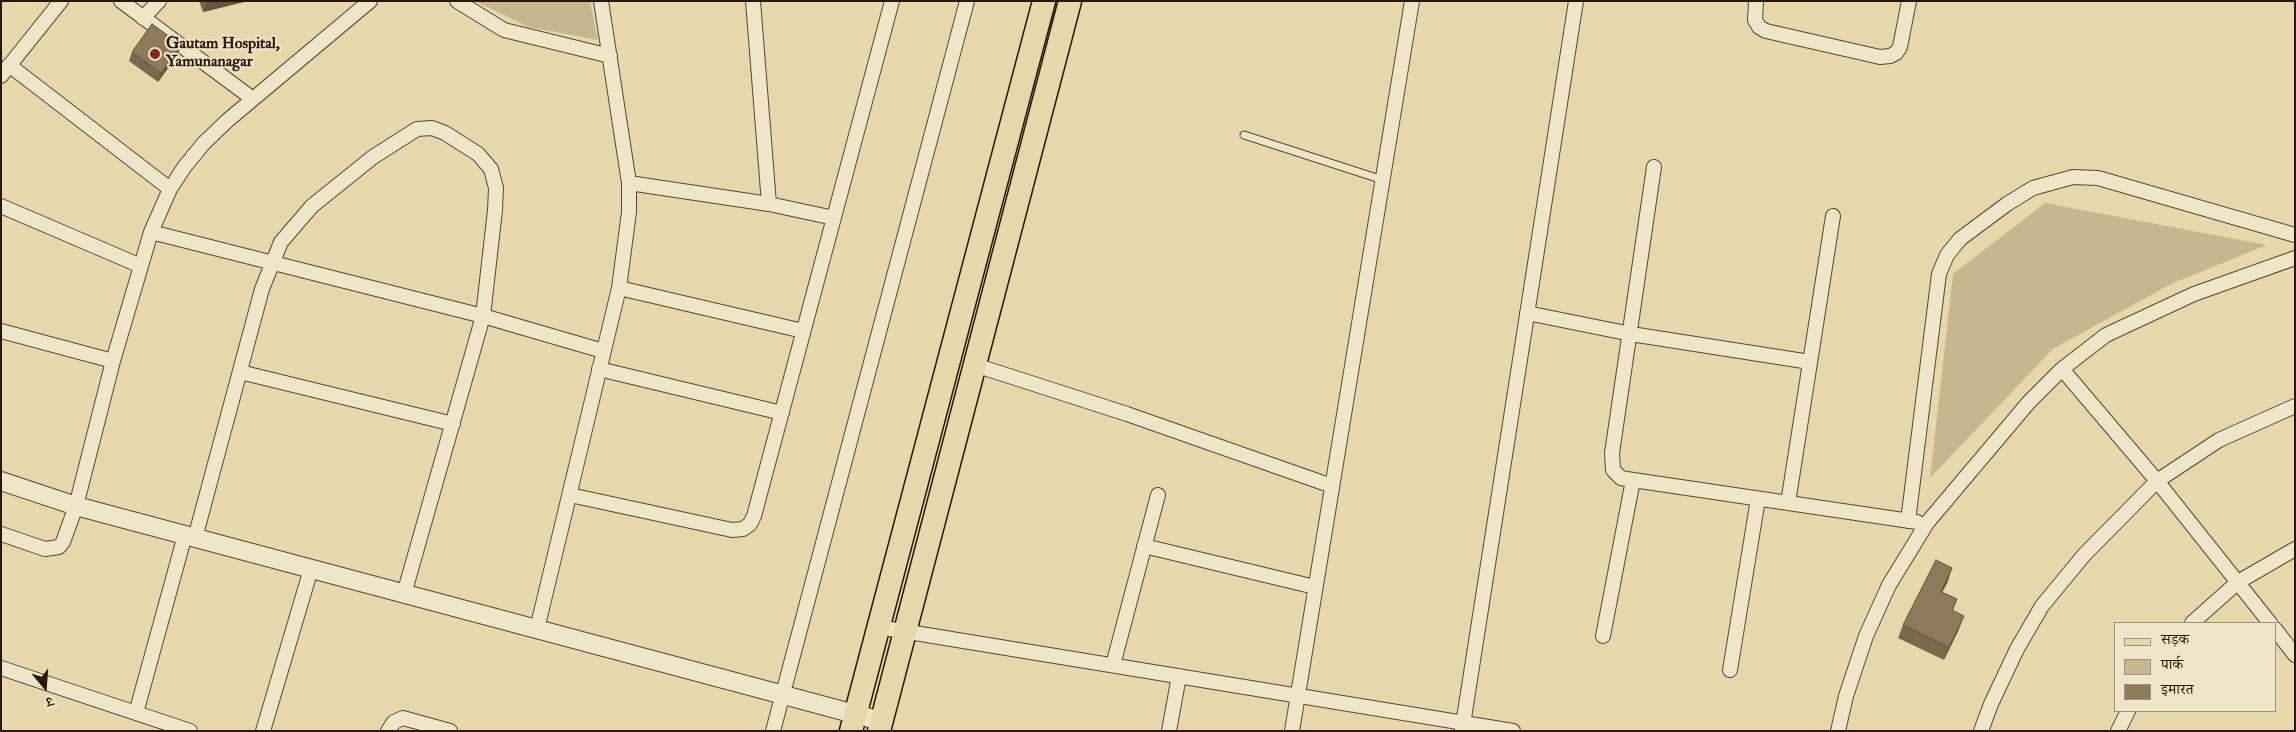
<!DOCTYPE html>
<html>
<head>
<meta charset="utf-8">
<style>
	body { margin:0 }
	#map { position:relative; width:2296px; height:732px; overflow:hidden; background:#e7d8ac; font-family:"IM FELL Double Pica","Noto Serif Devanagari",serif }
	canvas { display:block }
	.frame { position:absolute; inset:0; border:2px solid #2c1502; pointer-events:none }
	.legend { position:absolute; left:2114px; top:622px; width:162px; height:90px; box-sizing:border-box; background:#efe6c9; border:1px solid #a19279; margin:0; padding:6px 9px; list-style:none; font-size:15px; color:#2c1502 }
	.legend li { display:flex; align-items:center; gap:10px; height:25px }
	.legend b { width:25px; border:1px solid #a19279 }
	.north { position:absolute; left:20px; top:662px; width:50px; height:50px; -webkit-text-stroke:4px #efe6c9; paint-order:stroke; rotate:162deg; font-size:14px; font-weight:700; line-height:20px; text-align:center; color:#2c1502 }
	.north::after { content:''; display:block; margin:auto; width:18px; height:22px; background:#2c1502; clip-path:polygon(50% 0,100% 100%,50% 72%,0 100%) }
</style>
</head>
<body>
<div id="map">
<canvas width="2296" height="732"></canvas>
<div class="frame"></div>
<ul class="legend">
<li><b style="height:6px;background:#e7d8ac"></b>सड़क</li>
<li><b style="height:14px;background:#c7b78f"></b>पार्क</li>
<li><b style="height:14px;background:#8d7a5a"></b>इमारत</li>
</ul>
<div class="north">उ</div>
</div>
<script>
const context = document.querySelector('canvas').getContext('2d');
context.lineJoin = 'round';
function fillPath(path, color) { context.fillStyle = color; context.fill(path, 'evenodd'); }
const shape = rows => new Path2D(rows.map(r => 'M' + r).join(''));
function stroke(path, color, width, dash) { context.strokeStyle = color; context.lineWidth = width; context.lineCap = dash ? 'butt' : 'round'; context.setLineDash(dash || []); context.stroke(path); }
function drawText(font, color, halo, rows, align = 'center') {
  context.font = font + ' "IM FELL Double Pica",serif'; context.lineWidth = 4; context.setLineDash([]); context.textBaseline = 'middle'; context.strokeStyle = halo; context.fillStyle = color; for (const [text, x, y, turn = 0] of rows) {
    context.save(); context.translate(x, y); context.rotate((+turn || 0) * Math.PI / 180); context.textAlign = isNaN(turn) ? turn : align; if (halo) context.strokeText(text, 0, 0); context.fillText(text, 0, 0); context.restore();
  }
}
fillPath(shape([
	[475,1,590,1,598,40,528,27],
	[2045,203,2267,245,2171,284,2053,349,1930,478,1953,274]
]), '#c7b78f');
const service = shape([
	[1244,135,1383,180]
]);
const minor = shape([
	[121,1,253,99],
	[457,1,504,30,610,56],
	[753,1,769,204],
	[1756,1,1755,20,1759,27,1766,31,1880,57,1890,56,1896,53,1900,47,1909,1],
	[143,18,159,1],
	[9,65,170,189],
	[1,76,61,1],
	[1654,167,1612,453,1613,470,1621,478,1633,480,1917,522],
	[629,183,769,204,834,218],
	[1,206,141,266],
	[151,232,483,316,603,351],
	[619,288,803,331],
	[1527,313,1631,334,1810,362],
	[1,331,113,361],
	[975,365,1127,414,1332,486],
	[599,369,782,413],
	[2062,369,2157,481,2270,623],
	[240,372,453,424],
	[570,495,732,530,743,529,750,524,754,516,892,1],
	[1788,503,1833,216],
	[1908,521,1939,274,1947,255,1960,239,2007,204,2033,188,2073,177,2098,178,2295,235],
	[1,534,45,549,59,547,63,542,76,506,113,361,151,232,170,189,185,166,204,143,228,120,370,1],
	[195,538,262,289,281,242,312,206,373,157,417,129,432,128,445,133,478,154,491,169,496,188,495,210,483,316,404,594],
	[1144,546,1315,587],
	[2192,623,2238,582,2295,549],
	[878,627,1513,731],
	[537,629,619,288,629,212,629,183,601,1],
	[2275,629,2295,655],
	[1603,636,1633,480],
	[1113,665,1158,495],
	[1,668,190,731],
	[1730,670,1758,499],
	[136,713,185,535],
	[263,731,311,569],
	[388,731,394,722,403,718,450,731],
	[773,731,967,1],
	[1169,731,1179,676],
	[1292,731,1412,1],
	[1462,731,1576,1],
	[1838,731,1846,696,1866,636,1889,585,1927,523,2029,402,2062,369,2106,335,2194,294,2295,258],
	[1981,731,1991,704,2017,649,2042,606,2084,555,2157,481,2219,440,2295,406],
	[2118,731,2128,711]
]);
const tertiary = shape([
	[1,481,76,506,881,721]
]);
const primary = shape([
	[851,731,1044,1],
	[879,731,1070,1]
]);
stroke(service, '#5b462c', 9);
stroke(minor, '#5b462c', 16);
stroke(tertiary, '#5b462c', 20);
stroke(primary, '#2c1502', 25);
stroke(service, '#efe6c9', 7);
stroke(minor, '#efe6c9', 14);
stroke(tertiary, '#efe6c9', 18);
stroke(primary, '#e7d8ac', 22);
fillPath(shape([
	[199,1,248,1,203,12],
	[181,45,178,54,158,82,129,61,132,52],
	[1948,581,1942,592,1957,599,1953,610,1959,629,1944,660,1898,638,1903,625]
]), '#79694d');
fillPath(shape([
	[207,1,248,1,203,12],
	[181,45,178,54,158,82,161,73],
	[1952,568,1948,581,1936,605,1941,592],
	[1964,616,1959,629,1944,660,1949,647]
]), '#63553f');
const building = shape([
	[152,24,181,45,161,73,132,52,152,24],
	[1936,560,1952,568,1941,592,1957,599,1952,610,1964,616,1949,647,1903,625,1936,560]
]);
fillPath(building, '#8d7a5a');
stroke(building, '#63553f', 1);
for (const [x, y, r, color] of [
	[155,54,6,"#8f2418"]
]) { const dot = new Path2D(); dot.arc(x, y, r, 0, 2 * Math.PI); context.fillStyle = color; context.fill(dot); stroke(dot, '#efe6c9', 2); }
drawText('bold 16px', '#2c1502', '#efe6c9', [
	["Gautam Hospital,",166,45],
	["Yamunanagar",166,63]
], 'left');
</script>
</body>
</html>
